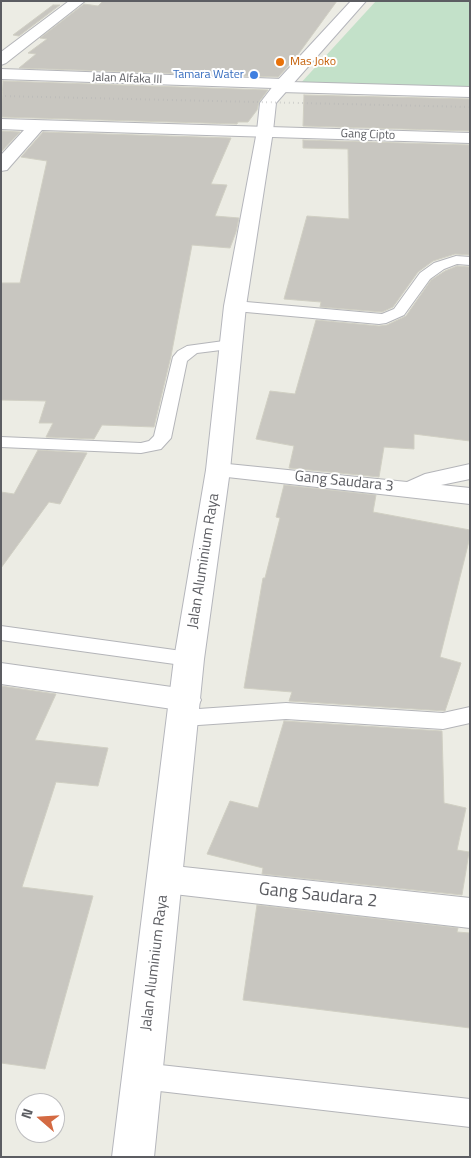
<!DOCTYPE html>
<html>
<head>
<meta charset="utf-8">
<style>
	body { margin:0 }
	#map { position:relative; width:471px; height:1158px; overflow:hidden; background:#ecece4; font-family:"Titillium Web",sans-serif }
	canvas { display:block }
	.frame { position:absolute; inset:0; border:2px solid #5c5d62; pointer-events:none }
	.north { position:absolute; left:15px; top:1093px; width:50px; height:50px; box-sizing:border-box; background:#fff; border:1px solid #bebec0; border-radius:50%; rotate:289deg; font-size:14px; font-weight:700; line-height:20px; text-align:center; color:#5c5d62 }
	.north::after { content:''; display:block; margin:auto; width:18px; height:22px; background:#d46a42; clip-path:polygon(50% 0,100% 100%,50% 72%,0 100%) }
</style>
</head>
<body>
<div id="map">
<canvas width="471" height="1158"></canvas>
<div class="frame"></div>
<div class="north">N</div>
</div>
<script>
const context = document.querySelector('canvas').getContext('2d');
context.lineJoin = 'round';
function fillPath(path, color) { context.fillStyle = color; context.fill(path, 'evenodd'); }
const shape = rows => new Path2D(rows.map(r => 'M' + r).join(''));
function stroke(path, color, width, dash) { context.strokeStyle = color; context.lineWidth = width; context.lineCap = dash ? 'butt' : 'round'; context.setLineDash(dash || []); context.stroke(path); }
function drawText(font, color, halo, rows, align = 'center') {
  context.font = font + ' "Titillium Web",sans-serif'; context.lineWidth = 4; context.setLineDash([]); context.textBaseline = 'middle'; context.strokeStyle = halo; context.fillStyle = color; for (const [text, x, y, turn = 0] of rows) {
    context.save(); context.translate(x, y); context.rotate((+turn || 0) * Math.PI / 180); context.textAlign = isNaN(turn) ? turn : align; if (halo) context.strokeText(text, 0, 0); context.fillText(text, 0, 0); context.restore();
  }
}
fillPath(shape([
	[376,1,470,1,470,89,299,85]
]), '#c3e1c9');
const building = shape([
	[103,1,337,1,294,60,278,77,19,68,36,54,28,53,47,39,40,38,84,4,98,6,103,1],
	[53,5,60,5,19,36,13,35,53,5],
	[3,81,268,90,259,102,257,110,248,122,238,122,237,124,1,117,3,81],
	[304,95,470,99,470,131,303,126,304,95],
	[1,131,20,132,1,152,1,131],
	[43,132,231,138,211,184,227,185,215,216,239,218,236,232,230,248,192,245,171,356,154,427,102,425,94,439,46,437,53,423,39,423,46,401,1,400,1,283,20,283,47,161,21,157,43,132],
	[303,140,470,145,470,255,455,254,433,261,418,272,393,307,382,312,320,307,321,302,284,299,307,216,349,219,348,149,303,148,303,140],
	[457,266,470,267,470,441,414,434,414,449,384,447,379,477,289,468,294,446,256,439,270,391,295,394,316,320,379,326,387,325,406,316,431,280,445,271,457,266],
	[38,450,87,453,60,504,49,502,1,568,1,492,14,494,38,450],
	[284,485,376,495,373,512,470,530,470,537,440,657,461,663,445,711,289,701,292,692,244,688,263,578,265,578,280,518,276,517,284,485],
	[1,686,56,694,35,740,108,748,98,786,56,782,22,887,93,896,45,1069,1,1063,1,686],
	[284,721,442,731,444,803,466,808,457,850,469,852,462,895,262,874,263,868,207,854,230,801,258,808,284,721],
	[257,905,458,928,457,932,470,933,470,1028,243,1000,257,905]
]);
fillPath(building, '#c8c6c0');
stroke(building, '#d0cfc3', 1);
const service = shape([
	[456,256,470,257,470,265,457,264,444,269,430,279,404,315,386,323,379,324,235,311,230,309,227,306,230,303,235,301,382,314,394,309,420,273,434,263,456,256],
	[231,340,237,342,239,345,237,348,197,353,187,361,171,438,161,449,141,453,1,447,1,437,141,443,149,441,154,436,173,357,178,351,187,346,231,340],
	[1,626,189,652,197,654,200,659,197,664,189,666,1,640,1,626],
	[286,703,443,713,470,707,470,723,443,729,286,719,184,726,176,724,173,718,176,712,184,710,286,703],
	[142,1063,470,1099,470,1127,142,1089,132,1085,128,1076,132,1067,142,1063]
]);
const minor = shape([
	[69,1,85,1,6,63,1,65,1,52,69,1],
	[1,69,283,79,290,82,470,87,470,97,280,92,273,88,1,79,1,69],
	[1,119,470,133,470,143,42,130,7,170,1,171,1,155,24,130,1,129,1,119],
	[218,463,407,482,425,474,470,464,470,479,441,485,470,488,470,504,209,475,206,470,209,465,218,463],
	[1,663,186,689,197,692,201,700,197,708,186,711,1,684,1,663],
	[165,865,470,898,470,928,165,893,153,889,148,879,153,869,165,865]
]);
const secondary = shape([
	[351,1,366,1,276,103,273,131,246,306,230,470,204,659,154,1157,112,1157,174,659,206,470,224,306,257,131,260,103,277,81,351,1]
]);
stroke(service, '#b4b5b9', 2);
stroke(minor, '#b4b5b9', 2);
stroke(secondary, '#b5b6bc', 2);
fillPath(service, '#fff');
fillPath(minor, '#fff');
fillPath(secondary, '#fff');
stroke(shape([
	[1,96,470,107]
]), '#b3b4b4', 2, [0.5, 4]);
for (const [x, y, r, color] of [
	[280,62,5,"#e8710a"],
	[254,75,5,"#3f7fe0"]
]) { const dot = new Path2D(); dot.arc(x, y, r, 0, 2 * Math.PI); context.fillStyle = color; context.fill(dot); stroke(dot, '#fff', 2); }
drawText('12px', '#c56008', '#fff', [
	["Mas Joko",290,62]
], 'left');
drawText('12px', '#366cbe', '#fff', [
	["Tamara Water",244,75]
], 'right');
drawText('12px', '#5c5d62', '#fff', [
	["Jalan Alfaka III",127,79,2],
	["Gang Cipto",368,135,2]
]);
drawText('15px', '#5c5d62', '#fff', [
	["Gang Saudara 3",344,482,6],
	["Jalan Aluminium Raya",204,561,-81],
	["Jalan Aluminium Raya",155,963,-83]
]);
drawText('18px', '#5c5d62', '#fff', [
	["Gang Saudara 2",318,896,6]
]);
</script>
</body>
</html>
